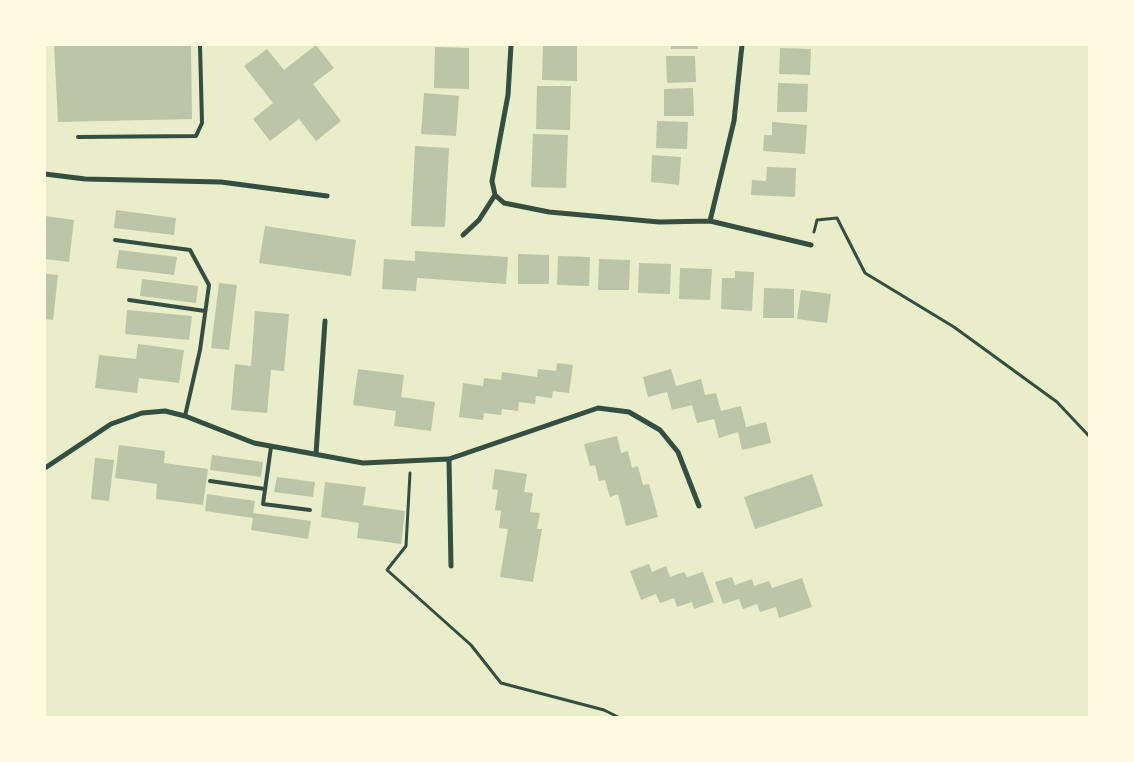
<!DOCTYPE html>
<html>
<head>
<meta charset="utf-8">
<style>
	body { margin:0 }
	#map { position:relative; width:1134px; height:762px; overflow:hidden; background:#e9edc9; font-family:"Space Grotesk",sans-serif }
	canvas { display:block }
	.frame { position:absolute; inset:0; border:46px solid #fefae0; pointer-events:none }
</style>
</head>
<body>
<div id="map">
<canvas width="1134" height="762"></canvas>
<div class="frame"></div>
</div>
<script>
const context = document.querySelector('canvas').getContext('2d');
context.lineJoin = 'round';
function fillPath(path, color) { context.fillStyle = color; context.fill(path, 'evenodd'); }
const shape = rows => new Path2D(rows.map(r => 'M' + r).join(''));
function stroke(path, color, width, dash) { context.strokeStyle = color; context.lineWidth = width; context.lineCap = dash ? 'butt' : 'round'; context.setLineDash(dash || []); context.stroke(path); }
fillPath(shape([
	[54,45,191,45,192,119,58,122],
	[316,45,334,68,313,84,341,121,316,141,299,119,270,141,253,119,273,103,244,66,267,49,284,70],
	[543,45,577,45,577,81,542,80],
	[671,45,698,45,698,49,671,49],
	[435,47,469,48,469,89,434,88],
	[780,48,811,49,810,75,779,74],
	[666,56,695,56,696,82,667,83],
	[778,83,808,84,807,112,777,112],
	[537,86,571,86,570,130,536,129],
	[693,88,694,116,664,116,664,89],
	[424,93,459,96,456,136,421,134],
	[657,121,688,122,687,149,656,148],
	[772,122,807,125,805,154,763,151,764,135,772,135],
	[533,134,568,135,566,188,531,187],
	[415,146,449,148,445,227,411,226],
	[652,155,681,157,679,185,651,182],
	[767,167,796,168,795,197,751,195,752,180,766,181],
	[116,210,176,218,174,235,114,228],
	[45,216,74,220,69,262,45,259],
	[265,226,356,240,351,276,259,263],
	[119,250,177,257,174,275,116,268],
	[415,251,508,257,506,284,417,278,416,291,382,289,384,259,415,261],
	[518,254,549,255,549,284,518,284],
	[558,256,590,257,589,286,557,285],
	[599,259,630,260,629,290,598,290],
	[639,263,671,264,670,294,638,293],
	[680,268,712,269,710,300,679,299],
	[735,271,754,272,752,311,721,309,722,278,735,278],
	[45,274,58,275,53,320,45,319],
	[142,279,198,286,196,303,140,296],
	[219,283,237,285,229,350,211,348],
	[764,288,794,289,794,318,763,318],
	[801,290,831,294,827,323,797,319],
	[127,310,192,316,189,340,125,334],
	[255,311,289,314,284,371,271,370,267,413,231,410,235,364,251,366],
	[138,344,184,350,179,383,139,378,137,393,95,388,99,355,136,359],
	[557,363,573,365,569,393,553,391,552,398,536,396,535,404,519,402,518,411,502,409,501,415,484,413,483,420,459,417,463,383,483,386,484,378,501,380,502,372,537,377,538,369,556,371],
	[358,369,404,375,401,397,435,402,431,431,394,426,396,411,353,405],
	[671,369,676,386,701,379,705,395,716,393,721,411,741,406,746,427,766,422,771,443,742,450,738,432,719,438,714,419,697,423,692,405,672,410,667,392,648,397,643,377],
	[617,436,621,453,628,451,632,468,638,466,643,485,649,484,658,517,626,526,618,494,610,497,605,480,599,481,595,465,590,466,584,444],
	[119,445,165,451,164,463,208,469,203,505,156,499,157,484,115,478],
	[212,455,263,462,261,477,210,470],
	[95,458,114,460,109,501,91,499],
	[495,469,527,474,524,492,533,493,530,512,540,513,537,529,542,529,533,582,500,577,508,529,499,528,501,511,495,510,498,490,492,489],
	[812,474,823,506,755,529,744,497],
	[277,477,315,482,313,497,274,492],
	[325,482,366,487,363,505,405,511,401,544,357,538,359,523,321,517],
	[207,494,255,501,253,513,311,521,308,539,251,530,253,518,205,511],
	[649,564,652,572,666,566,670,577,684,572,687,577,703,572,714,602,694,609,692,602,677,607,674,598,660,603,656,594,641,600,630,571],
	[732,577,735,585,752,579,754,586,769,581,772,588,802,578,812,607,779,618,776,607,760,612,757,604,743,609,739,599,723,604,715,582]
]), '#bcc5a7');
stroke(shape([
	[814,232,817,220,837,218,865,273,954,327,1057,402,1089,436],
	[410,473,406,546,387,570,471,645,501,683,604,710,618,717]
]), '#344e41', 3);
stroke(shape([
	[78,137,196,136,202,123,200,45],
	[115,240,190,250,209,285,200,350,185,416],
	[129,300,205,311],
	[271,447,263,504,310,510],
	[210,481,265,489]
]), '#344e41', 4);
stroke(shape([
	[511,45,508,95,492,181,495,195,504,203,549,212,659,222,710,221,811,245],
	[45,174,85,179,221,182,327,196],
	[710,221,734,121,742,45],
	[463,235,479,220,495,195],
	[316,454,325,321],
	[449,459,451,566],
	[45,468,111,424,142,413,165,411,185,416,254,443,363,463,449,459,598,408,629,412,660,430,678,452,699,506]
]), '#344e41', 5);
</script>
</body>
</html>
